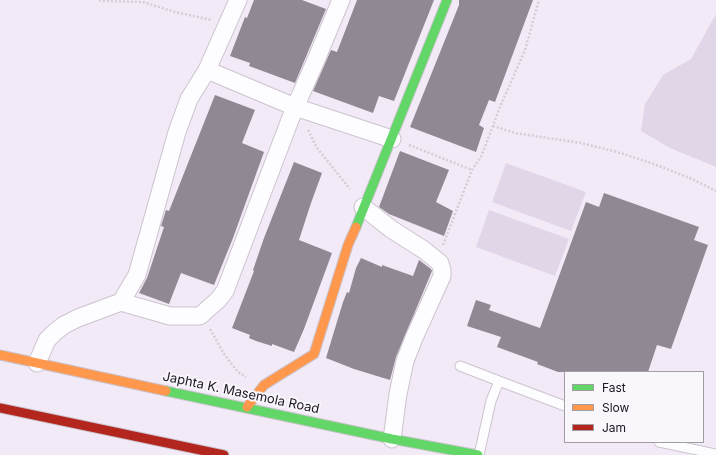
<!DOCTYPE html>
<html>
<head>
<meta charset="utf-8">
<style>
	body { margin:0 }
	#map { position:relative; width:716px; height:455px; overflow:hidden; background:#f3eaf7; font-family:Inter,sans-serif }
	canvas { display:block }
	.legend { position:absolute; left:564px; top:371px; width:140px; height:72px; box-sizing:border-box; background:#faf7fc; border:1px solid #a19da3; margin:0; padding:5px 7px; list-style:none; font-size:12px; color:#1c161e }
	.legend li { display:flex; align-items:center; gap:8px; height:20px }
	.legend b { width:20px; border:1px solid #a19da3 }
</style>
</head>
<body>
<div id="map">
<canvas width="716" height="455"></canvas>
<ul class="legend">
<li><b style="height:5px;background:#63d668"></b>Fast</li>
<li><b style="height:5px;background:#ff974d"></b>Slow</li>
<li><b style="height:5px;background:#b3261e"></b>Jam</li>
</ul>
</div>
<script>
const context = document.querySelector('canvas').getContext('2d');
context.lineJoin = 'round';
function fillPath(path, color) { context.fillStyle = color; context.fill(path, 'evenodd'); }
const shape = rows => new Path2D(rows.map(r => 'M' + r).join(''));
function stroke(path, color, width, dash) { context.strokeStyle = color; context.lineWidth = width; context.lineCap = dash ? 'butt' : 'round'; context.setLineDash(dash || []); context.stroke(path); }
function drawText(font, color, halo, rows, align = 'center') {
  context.font = font + ' Inter,sans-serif'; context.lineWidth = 4; context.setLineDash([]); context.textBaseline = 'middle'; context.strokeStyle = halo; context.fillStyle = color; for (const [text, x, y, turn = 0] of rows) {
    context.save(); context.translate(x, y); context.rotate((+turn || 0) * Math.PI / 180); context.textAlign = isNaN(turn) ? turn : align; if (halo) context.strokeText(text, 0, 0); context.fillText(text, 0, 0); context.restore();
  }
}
fillPath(shape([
	[716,14,716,167,670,148,641,131,645,104,663,75,691,59],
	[506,163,586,192,571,231,492,202],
	[489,210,569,239,555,276,476,247]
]), '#e1d5e8');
fillPath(shape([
	[254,0,302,0,326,9,295,83,249,66,250,63,230,56,245,17,247,18],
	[357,0,434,0,394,101,379,96,373,113,313,91,331,50,337,52],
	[459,0,533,0,495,102,489,100,479,125,484,128,476,152,410,127,459,5],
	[215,95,255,110,242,143,264,152,233,238,214,285,181,273,169,304,139,293,147,278,164,227,161,226,166,210,169,211],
	[400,151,449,170,436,202,453,211,444,236,389,214,379,207],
	[294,162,322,173,311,203,299,240,332,253,304,329,294,352,272,344,272,346,256,341,249,338,250,335,232,328,254,271,253,270,264,238],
	[604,193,699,227,694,240,708,245,671,349,657,345,648,372,558,372,537,364,538,362,497,347,501,337,467,326,476,300,491,305,489,310,540,328,586,202,599,207],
	[361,258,382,267,382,265,413,276,419,260,431,269,432,271,396,357,390,380,354,369,326,358,343,302,347,292,349,293,356,268]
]), '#908993');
const lane = shape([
	[460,366,499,381],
	[659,442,716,454],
	[479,455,491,401,499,381,565,406]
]);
const street = shape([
	[207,70,295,107,392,139],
	[363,207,391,229,424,250,440,263,442,270,442,276,414,338,405,361,398,394,392,439],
	[121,302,170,316,200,316,218,300,225,291,293,112,316,60,341,0],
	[37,363,47,340,55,332,64,325,78,318,121,302,137,275,177,132,189,99,207,70,238,0]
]);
const fast = shape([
	[356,227,447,0],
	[166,391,392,439,478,455]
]);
const slow = shape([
	[0,355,166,391],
	[247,407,264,385,314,354,348,245,356,227]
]);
const jam = shape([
	[0,408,224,455]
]);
stroke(lane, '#cbc4ce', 11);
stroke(street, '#cbc4ce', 19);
stroke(fast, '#cbc4ce', 11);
stroke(slow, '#cbc4ce', 11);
stroke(jam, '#cbc4ce', 11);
stroke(shape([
	[99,0,102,1,143,2,175,12,212,20],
	[493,126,515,133,581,143,617,152,654,164,692,179,716,191],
	[308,130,317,148,350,189],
	[409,145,472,170],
	[443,245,472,170,481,157,500,107,525,50,539,0],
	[210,329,224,354,238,372,246,377]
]), '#d2cfd3', 2.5, [2, 2]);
stroke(lane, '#fdfcfe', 9);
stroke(street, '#fdfcfe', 17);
stroke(fast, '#63d668', 9);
stroke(slow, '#ff974d', 9);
stroke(jam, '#b3261e', 9);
drawText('13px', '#1c161e', '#faf7fc', [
	["Japhta K. Masemola Road",241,393,12]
]);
</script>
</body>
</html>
